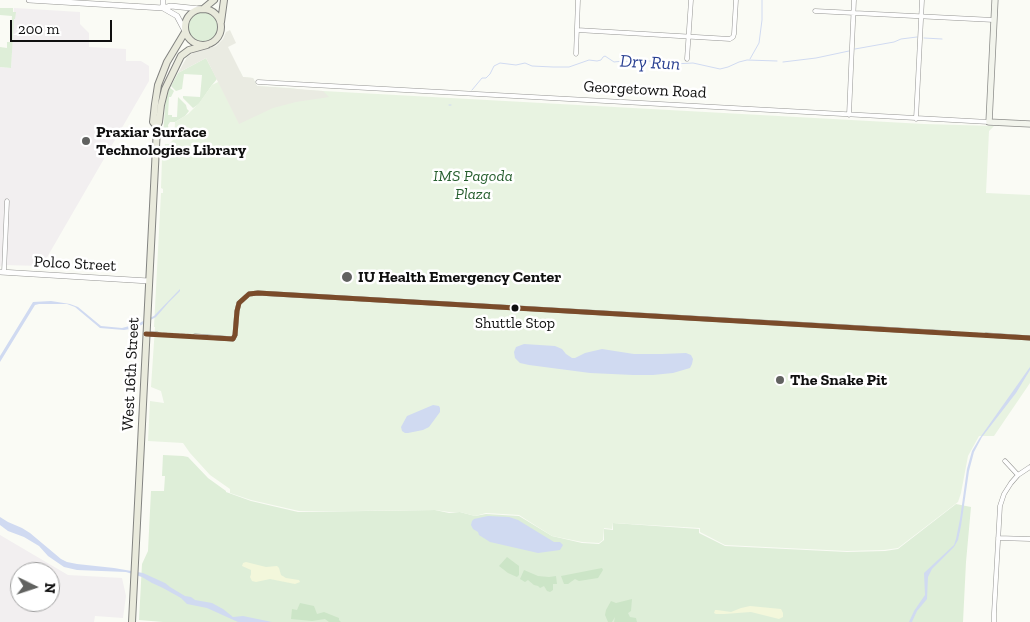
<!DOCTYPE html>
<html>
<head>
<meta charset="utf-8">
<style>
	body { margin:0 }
	#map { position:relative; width:1030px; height:622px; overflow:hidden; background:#fafbf5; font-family:"Zilla Slab",serif }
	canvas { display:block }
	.north { position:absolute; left:10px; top:562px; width:50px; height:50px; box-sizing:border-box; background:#fff; border:1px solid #9f9f9f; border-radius:50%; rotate:94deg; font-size:14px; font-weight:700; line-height:20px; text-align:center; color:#0f0f0f }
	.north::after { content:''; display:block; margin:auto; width:18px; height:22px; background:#616260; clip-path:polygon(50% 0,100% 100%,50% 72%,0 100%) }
	.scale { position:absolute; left:10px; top:20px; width:102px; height:22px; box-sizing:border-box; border:2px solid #0f0f0f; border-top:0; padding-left:6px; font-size:15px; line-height:18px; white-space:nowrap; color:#0f0f0f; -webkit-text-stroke:4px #fff; paint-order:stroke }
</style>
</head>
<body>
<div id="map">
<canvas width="1030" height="622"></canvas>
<div class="north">N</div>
<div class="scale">200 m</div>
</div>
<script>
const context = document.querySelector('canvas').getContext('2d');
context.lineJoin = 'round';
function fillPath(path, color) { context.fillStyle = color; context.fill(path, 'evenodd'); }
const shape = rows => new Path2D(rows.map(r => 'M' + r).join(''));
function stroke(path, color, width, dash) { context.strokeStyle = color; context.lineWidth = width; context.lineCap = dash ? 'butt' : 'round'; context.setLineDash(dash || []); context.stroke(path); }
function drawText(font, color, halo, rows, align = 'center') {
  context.font = font + ' "Zilla Slab",serif'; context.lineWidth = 5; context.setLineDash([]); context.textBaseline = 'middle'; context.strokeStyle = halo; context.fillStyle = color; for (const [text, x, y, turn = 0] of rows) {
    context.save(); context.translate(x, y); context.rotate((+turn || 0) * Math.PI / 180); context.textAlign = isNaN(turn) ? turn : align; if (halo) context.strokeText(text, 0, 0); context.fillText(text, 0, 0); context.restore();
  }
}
fillPath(shape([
	[14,8,80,12,80,24,89,33,89,47,126,49,126,61,141,61,149,66,149,81,42,266,2,265,0,267,0,67,11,68],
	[0,535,68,575,122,578,126,596,123,618,95,616,94,622,0,622],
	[20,572,50,572,50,602,20,602]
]), '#f2eff0');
fillPath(shape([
	[0,8,13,8,13,12,16,12,15,19,14,19,11,68,0,67,0,47,7,48,7,42,10,42,12,16,0,15],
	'185 27a18 18 0 1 1 36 0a18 18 0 1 1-36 0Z',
	[206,58,217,79,212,85,199,104,193,108,183,98,183,96,200,97,202,75,184,74,182,89,176,91,171,86,178,73],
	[169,87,174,91,171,97,169,97,168,115,172,115,172,117,177,117,178,97,186,105,187,109,189,111,185,116,175,122,170,122,168,125,169,135,167,138,164,138,163,136,166,94],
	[163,455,183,456,188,457,208,478,226,491,226,492,251,501,298,512,435,510,449,513,460,512,475,516,486,514,519,516,552,536,582,543,599,544,604,540,604,529,613,530,613,523,699,529,699,533,725,546,847,552,885,551,898,549,956,504,971,507,966,562,963,622,163,622,139,620,142,564,148,551,151,491,164,491,165,476,162,476]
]), '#deeed8');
fillPath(shape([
	[507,557,519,566,519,575,517,577,508,573,499,566],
	[602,568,603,570,598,578,579,581,575,579,568,584,564,584,561,576],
	[524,570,538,576,549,577,556,576,557,584,553,584,553,590,550,592,547,591,544,586,540,588,538,586,534,585,528,580,525,582,520,579],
	[632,599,631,611,628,613,630,617,636,618,637,622,614,622,615,617,612,622,608,622,605,615,606,610,611,601,616,603],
	[300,603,314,606,317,614,324,612,339,618,339,620,341,622,329,622,325,619,312,621,291,619,292,609,297,610]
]), '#cce5c7');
fillPath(shape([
	[246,562,266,567,277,566,279,568,281,575,286,578,299,580,300,582,295,584,270,579,256,582,252,581,250,577,251,574,251,570,242,566,243,563],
	[750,606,781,609,783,613,783,617,779,619,751,612,724,614,716,614,714,613,715,610,717,610,731,612,741,608]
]), '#f3f7db');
fillPath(shape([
	[240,71,243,77,253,78,257,86,290,88,305,90,924,124,994,126,989,131,986,193,1030,195,1030,383,994,436,979,436,968,456,961,493,958,502,898,548,884,550,847,551,725,545,700,532,700,528,613,523,612,529,604,528,603,540,599,543,582,542,552,536,519,515,486,513,475,516,460,512,449,512,435,510,354,511,299,511,251,500,230,493,230,489,210,475,190,453,183,443,148,441,150,401,164,403,161,391,151,387,155,327,154,327,161,193,163,193,163,189,161,188,162,159,165,144,169,144,174,139,175,122,188,114,199,103,212,85]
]), '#e8f3e1');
fillPath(shape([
	[230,30,236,43,228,47,243,77,253,78,257,86,323,91,329,97,296,102,273,108,239,124,206,58,178,73,187,57,193,53,216,46,223,39,226,32]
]), '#eaebe2');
fillPath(shape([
	[180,289,180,291,169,302,156,317,136,328,124,330,100,328,75,307,67,304,39,304,35,305,0,362,0,356,33,302,51,301,70,304,78,307,101,326,122,328,137,324,154,316],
	[524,344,555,346,562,349,566,354,572,358,575,358,585,353,602,349,634,354,662,354,686,353,691,355,693,359,692,364,690,368,673,373,653,375,633,375,590,373,529,365,520,363,515,358,514,352,516,347],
	[1030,367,1030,370,1016,393,982,437,974,452,969,471,961,526,958,540,954,547,932,569,928,577,927,599,917,611,912,622,909,622,914,611,925,595,924,573,954,545,956,539,960,519,967,469,972,451,979,439],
	[433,405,439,406,440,408,440,412,429,427,423,430,408,433,405,433,402,431,401,427,407,416],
	[488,516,509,517,518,520,554,542,560,542,563,545,560,550,538,553,490,542,479,535,478,532,473,529,471,525,472,521,474,519],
	[0,517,8,522,22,528,30,533,61,559,67,562,77,564,114,568,143,573,165,583,170,587,185,596,191,597,195,600,212,603,223,609,233,617,243,616,272,622,284,622,238,622,207,608,187,604,181,598,163,588,152,583,142,577,126,572,77,570,64,567,48,556,39,546,24,537,8,531,0,525]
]), '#d0daf1');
stroke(shape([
	[924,38,942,39],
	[855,49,894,42,901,39,917,37],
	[750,59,759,43,762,20,762,0],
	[783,62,816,58,849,51],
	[472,90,482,78,486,78,490,74,494,66,500,63,516,65,525,63,532,66,553,67,569,67,589,60,597,61,601,60,603,57,605,56,614,62,623,61,634,62,641,60,673,64,693,63,720,69,728,67,739,62,747,60,777,61],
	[449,105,451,105]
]), '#d0daf1', 1);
stroke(shape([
	[950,333,986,335],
	[157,334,195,336]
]), '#d7d8d2', 4, [4, 2]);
const minor = shape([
	[815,11,994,20],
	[577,30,730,39,733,37,734,34,736,0],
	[576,54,578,0],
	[687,59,691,0],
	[258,82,989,122],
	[849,115,854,0],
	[916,119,922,0],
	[4,272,7,201],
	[146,334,157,334],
	[986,335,1030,338],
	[195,336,233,339,235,335,237,311,239,303,249,294,258,293,950,333],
	[1005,461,1018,475],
	[998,538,1030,539],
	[994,622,994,613,1000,506,1004,494,1011,483,1018,475,1030,467]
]);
const tertiary = shape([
	[29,0,163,8,171,6,200,9],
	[163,8,177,16,185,31],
	[163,8,163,0],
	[0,272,149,281]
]);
const secondary = shape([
	[995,0,989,122,1030,124]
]);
const primary = shape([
	'185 27a18 18 0 1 1 36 0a18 18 0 1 1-36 0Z',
	[203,9,214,0],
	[221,22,224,0],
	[157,127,153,122,155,104,158,85,167,62,185,32],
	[132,622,157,127,159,122,161,105,165,89,181,56,189,50,207,45]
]);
stroke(minor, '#959593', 5);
stroke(tertiary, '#959593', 6);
stroke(secondary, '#8b8c89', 7);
stroke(primary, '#828380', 8);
stroke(minor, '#fefefe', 4);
stroke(tertiary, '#fefefe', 5);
stroke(secondary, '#f2f4ec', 5.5);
stroke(primary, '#e9eadc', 6);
stroke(shape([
	[146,334,233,339,235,335,237,311,239,303,249,294,258,293,1030,338]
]), '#7a4b2a', 5);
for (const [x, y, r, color] of [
	[86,141,5,"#616260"],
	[347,277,6,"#616260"],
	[515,308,4.5,"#0f0f0f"],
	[780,380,5,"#616260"]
]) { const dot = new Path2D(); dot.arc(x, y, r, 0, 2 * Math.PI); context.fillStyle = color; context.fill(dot); stroke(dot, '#fff', 2); }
drawText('15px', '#0f0f0f', '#fff', [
	["Shuttle Stop",515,324]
]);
drawText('16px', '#0f0f0f', '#fff', [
	["Georgetown Road",645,90,3],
	["Polco Street",75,264,3],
	["West 16th Street",131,374,-87]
]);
drawText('bold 16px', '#0f0f0f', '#fff', [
	["Praxiar Surface",96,132],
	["Technologies Library",96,150],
	["IU Health Emergency Center",358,277],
	["The Snake Pit",790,380]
], 'left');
drawText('italic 16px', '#275f2f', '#fff', [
	["IMS Pagoda",473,176],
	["Plaza",473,194]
]);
drawText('italic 18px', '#283f92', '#fff', [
	["Dry Run",650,63,3]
]);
</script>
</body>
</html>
